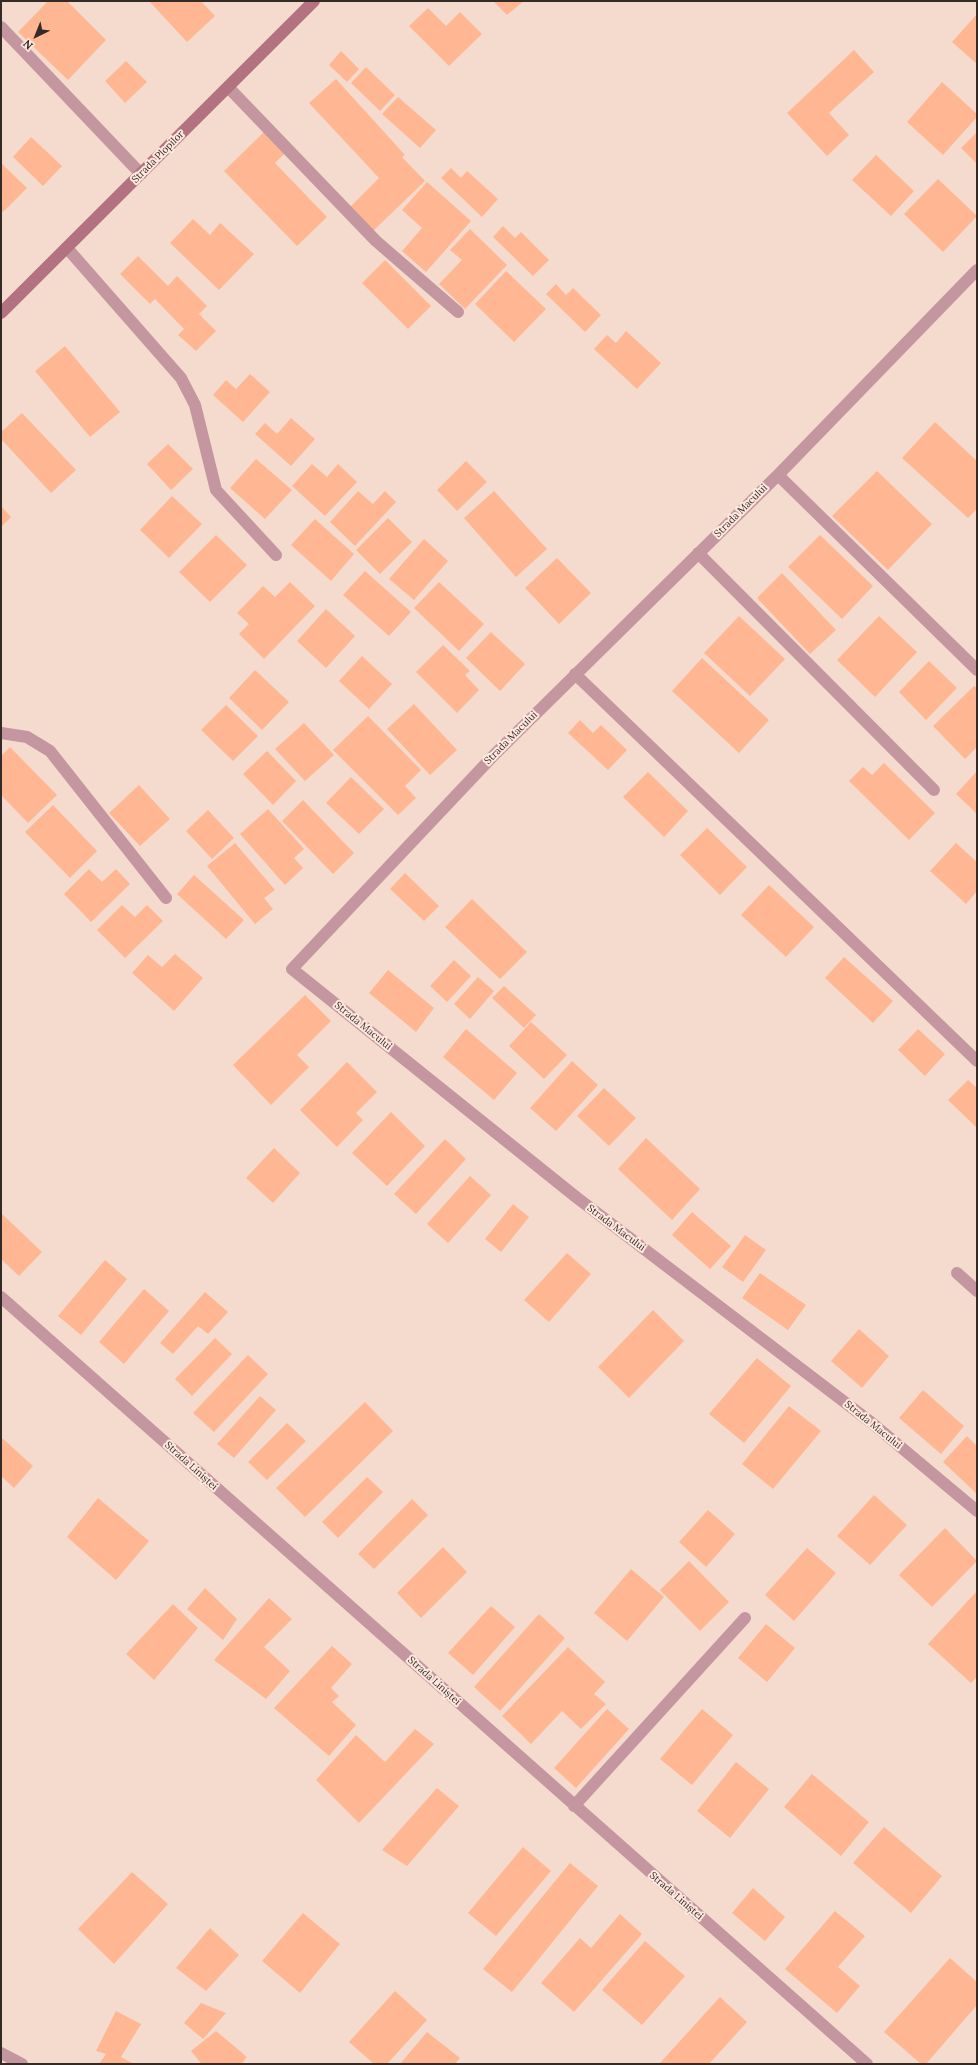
<!DOCTYPE html>
<html>
<head>
<meta charset="utf-8">
<style>
	body { margin:0 }
	#map { position:relative; width:978px; height:2065px; overflow:hidden; background:#f5dbce; font-family:Lora,serif }
	canvas { display:block }
	.frame { position:absolute; inset:0; border:2px solid #352b26; pointer-events:none }
	.north { position:absolute; left:16px; top:16px; width:40px; height:40px; -webkit-text-stroke:3px #ffe9df; paint-order:stroke; rotate:223deg; font-size:11px; font-weight:700; line-height:16px; text-align:center; color:#352b26 }
	.north::after { content:''; display:block; margin:auto; width:14px; height:18px; background:#352b26; clip-path:polygon(50% 0,100% 100%,50% 72%,0 100%) }
</style>
</head>
<body>
<div id="map">
<canvas width="978" height="2065"></canvas>
<div class="frame"></div>
<div class="north">N</div>
</div>
<script>
const context = document.querySelector('canvas').getContext('2d');
context.lineJoin = 'round';
function fillPath(path, color) { context.fillStyle = color; context.fill(path, 'evenodd'); }
const shape = rows => new Path2D(rows.map(r => 'M' + r).join(''));
function stroke(path, color, width, dash) { context.strokeStyle = color; context.lineWidth = width; context.lineCap = dash ? 'butt' : 'round'; context.setLineDash(dash || []); context.stroke(path); }
function drawText(font, color, halo, rows, align = 'center') {
  context.font = font + ' Lora,serif'; context.lineWidth = 4; context.setLineDash([]); context.textBaseline = 'middle'; context.strokeStyle = halo; context.fillStyle = color; for (const [text, x, y, turn = 0] of rows) {
    context.save(); context.translate(x, y); context.rotate((+turn || 0) * Math.PI / 180); context.textAlign = isNaN(turn) ? turn : align; if (halo) context.strokeText(text, 0, 0); context.fillText(text, 0, 0); context.restore();
  }
}
fillPath(shape([
	[48,1,67,1,106,40,68,80,18,32],
	[149,1,201,1,215,16,187,42],
	[493,1,524,1,507,15],
	[428,8,446,26,460,12,482,34,449,66,409,26],
	[977,14,977,64,952,42],
	[854,50,874,72,829,113,849,135,827,156,787,113],
	[341,51,359,69,347,82,329,65],
	[126,61,147,82,125,103,105,81],
	[366,67,395,95,380,111,351,83],
	[336,79,405,155,402,157,425,181,373,231,350,207,379,178,309,103],
	[942,82,977,114,977,117,943,155,907,122],
	[398,97,436,130,420,148,382,114],
	[265,131,286,152,275,163,327,217,297,246,224,171],
	[977,132,977,164,961,148],
	[31,137,62,166,43,186,13,157],
	[876,155,914,191,891,216,852,180],
	[1,163,27,188,3,212,1,210],
	[451,168,461,178,467,171,498,199,482,217,441,178],
	[938,179,977,216,943,252,904,214],
	[427,182,471,221,426,272,402,251,422,228,402,210],
	[193,219,210,235,220,223,254,254,219,290,170,243],
	[503,226,515,238,521,232,549,260,533,276,493,237],
	[470,229,507,265,465,309,439,284,462,260,450,250],
	[138,256,168,286,177,276,207,306,199,314,216,331,196,351,178,335,184,329,155,299,150,304,120,274],
	[385,260,431,306,408,329,362,283],
	[506,271,546,309,514,342,475,304],
	[556,284,566,295,573,288,601,315,585,332,546,294],
	[626,331,661,363,637,389,594,349,607,335,616,343],
	[65,346,120,412,90,437,35,371],
	[250,374,270,392,243,422,213,395,226,380,236,389],
	[22,413,76,470,51,493,1,439,1,432],
	[291,418,315,439,291,466,255,434,265,423,277,434],
	[935,422,977,461,977,509,968,518,902,458],
	[168,444,193,469,171,490,147,464],
	[256,459,292,490,265,519,230,488],
	[466,461,487,482,457,511,437,490],
	[312,464,327,477,338,464,357,482,325,516,292,486],
	[877,471,932,524,888,570,832,516],
	[358,491,373,504,385,491,396,502,355,546,330,522],
	[494,491,547,549,516,577,464,518],
	[172,496,202,524,169,558,140,530],
	[1,506,11,517,1,527],
	[388,518,412,542,380,574,356,550],
	[315,519,354,554,331,581,291,545],
	[216,535,247,565,210,602,179,572],
	[820,535,873,586,842,619,788,567],
	[424,539,448,561,414,600,389,579],
	[557,558,591,593,559,624,525,588],
	[365,571,411,612,389,636,343,595],
	[782,573,836,630,810,654,757,598],
	[290,582,315,606,264,659,239,634,249,624,237,613,263,586,275,597],
	[439,582,484,624,459,651,414,608],
	[326,609,355,636,326,668,297,641],
	[739,616,785,659,750,696,704,653],
	[879,616,917,652,875,697,837,660],
	[491,632,525,664,500,691,466,658],
	[443,645,470,671,465,675,479,690,457,713,416,672],
	[362,656,392,684,369,709,339,681],
	[702,658,769,720,739,753,672,691],
	[929,661,957,688,926,720,899,692],
	[255,670,289,702,262,730,229,698],
	[974,686,977,688,977,747,965,759,933,726],
	[414,704,457,750,430,775,387,729],
	[226,705,258,736,233,761,201,730],
	[368,716,421,770,405,786,416,798,398,815,333,750],
	[580,720,593,733,601,725,627,750,608,770,568,733],
	[304,723,334,755,305,781,275,749],
	[10,747,57,795,28,823,1,795,1,756],
	[267,751,296,781,273,805,243,774],
	[884,763,935,813,909,840,849,781,863,767,872,775],
	[977,771,977,814,956,794],
	[648,772,688,811,664,837,623,797],
	[351,777,384,809,359,834,326,803],
	[139,785,170,819,140,846,109,813],
	[303,800,354,853,333,874,282,821],
	[53,805,97,851,70,878,25,832],
	[268,809,304,849,294,858,303,868,285,885,240,834],
	[208,810,234,838,212,859,186,831],
	[707,828,747,867,720,895,680,855],
	[235,843,275,890,264,898,273,909,255,924,207,866],
	[956,843,977,862,977,891,966,904,930,871],
	[89,869,102,882,116,869,130,884,91,922,64,894],
	[405,873,439,906,424,921,390,889],
	[194,875,244,920,226,939,177,894],
	[769,885,814,927,786,957,741,915],
	[472,899,527,952,500,979,445,927],
	[122,905,135,917,147,905,163,921,125,958,97,930],
	[175,954,203,978,174,1011,132,973,148,955,162,967],
	[844,957,893,1001,873,1023,825,978],
	[454,960,471,976,447,1002,430,986],
	[388,970,434,1008,416,1032,369,993],
	[478,977,494,991,470,1019,454,1004],
	[504,986,536,1015,524,1028,492,998],
	[305,995,331,1021,297,1055,309,1067,271,1105,233,1065],
	[531,1022,567,1055,544,1079,509,1046],
	[466,1029,517,1073,494,1100,443,1057],
	[918,1029,945,1054,925,1076,898,1050],
	[572,1061,598,1085,556,1131,530,1108],
	[347,1062,377,1092,356,1113,363,1120,337,1147,300,1110],
	[968,1080,977,1088,977,1128,948,1100],
	[604,1088,636,1118,609,1146,577,1116],
	[391,1112,425,1146,387,1186,352,1153],
	[646,1138,700,1189,672,1220,618,1169],
	[445,1139,466,1159,416,1214,394,1194],
	[274,1148,300,1173,273,1203,246,1178],
	[470,1176,491,1195,448,1243,427,1224],
	[513,1204,529,1217,501,1252,485,1239],
	[692,1212,731,1246,710,1269,672,1235],
	[1,1213,42,1252,19,1276,1,1259],
	[745,1235,766,1250,743,1282,722,1267],
	[567,1253,591,1274,549,1322,524,1300],
	[105,1260,127,1279,81,1335,58,1316],
	[760,1273,806,1305,788,1330,742,1298],
	[144,1289,169,1311,124,1364,99,1342],
	[205,1292,228,1312,208,1334,198,1326,173,1354,160,1343],
	[653,1310,684,1341,629,1398,598,1367],
	[859,1329,889,1356,862,1388,831,1361],
	[215,1338,232,1354,192,1396,175,1379],
	[248,1355,268,1374,214,1432,193,1413],
	[757,1358,791,1386,744,1443,709,1414],
	[923,1390,964,1426,941,1454,899,1418],
	[260,1396,276,1410,234,1458,217,1444],
	[365,1402,393,1431,305,1517,276,1488],
	[789,1406,821,1431,773,1489,742,1464],
	[287,1423,306,1441,267,1480,248,1462],
	[967,1436,977,1446,977,1494,943,1462],
	[1,1437,33,1466,14,1488,1,1476],
	[367,1477,383,1492,338,1538,322,1522],
	[874,1495,907,1525,870,1565,837,1536],
	[98,1498,149,1541,116,1580,67,1537],
	[412,1499,428,1515,374,1569,358,1554],
	[708,1510,735,1534,706,1567,679,1542],
	[945,1528,977,1561,932,1607,899,1575],
	[443,1547,467,1572,421,1618,397,1593],
	[807,1548,836,1573,794,1621,765,1595],
	[689,1561,729,1602,700,1631,660,1590],
	[631,1569,664,1597,627,1641,594,1613],
	[205,1588,237,1619,223,1640,187,1609],
	[977,1591,977,1677,971,1683,928,1644],
	[269,1598,292,1619,264,1647,290,1671,266,1699,214,1660],
	[173,1604,198,1628,154,1680,126,1654],
	[491,1606,515,1627,473,1675,448,1653],
	[539,1614,565,1638,500,1711,474,1687],
	[766,1624,795,1648,767,1682,738,1658],
	[332,1646,352,1664,331,1688,339,1696,332,1702,356,1725,329,1756,274,1708],
	[568,1647,605,1682,594,1694,606,1704,581,1729,562,1711,531,1744,502,1716],
	[607,1709,629,1729,576,1788,554,1768],
	[702,1709,733,1735,692,1785,660,1759],
	[415,1729,434,1744,359,1823,316,1780,356,1735,385,1762],
	[736,1762,769,1789,730,1838,697,1811],
	[812,1774,869,1822,841,1856,784,1807],
	[437,1788,459,1806,407,1866,382,1850],
	[884,1827,942,1876,911,1913,853,1863],
	[523,1847,551,1871,496,1936,468,1913],
	[570,1863,598,1886,512,1992,483,1969],
	[132,1872,168,1904,114,1964,78,1929],
	[753,1888,785,1917,765,1941,732,1913],
	[835,1911,865,1936,838,1967,860,1986,837,2013,785,1969],
	[303,1913,340,1944,300,1993,262,1961],
	[620,1914,642,1934,574,2012,541,1983,580,1938,591,1948],
	[210,1928,239,1955,206,1991,176,1968],
	[645,1941,685,1976,642,2025,602,1990],
	[950,1958,977,1982,977,2005,926,2064,921,2064,884,2032],
	[395,1991,427,2020,387,2064,374,2064,349,2042],
	[720,1997,747,2022,709,2064,659,2064],
	[201,2003,226,2013,203,2039,184,2023],
	[116,2011,141,2024,121,2057,134,2064,99,2064,106,2054,96,2051],
	[216,2031,247,2057,241,2064,199,2064,200,2062,191,2051],
	[427,2032,460,2058,455,2064,400,2064]
]), '#feb792');
stroke(shape([
	[1,27,141,174],
	[228,87,376,241,458,312],
	[67,248,181,378,195,405,216,490,276,555],
	[977,270,778,475,494,755,292,969,576,1197,872,1423,977,1511],
	[778,475,977,670],
	[698,553,934,790],
	[575,674,977,1061],
	[1,733,27,737,50,751,166,898],
	[957,1273,977,1291],
	[1,1297,867,2064],
	[574,1806,745,1618],
	[1,2053,22,2064]
]), '#c497a0', 12);
stroke(shape([
	[1,313,314,1]
]), '#b27280', 12);
drawText('10px', '#352b26', '#ffe9df', [
	["Strada Plopilor",158,157,-45],
	["Strada Macului",741,511,-45],
	["Strada Macului",511,738,-45],
	["Strada Macului",363,1026,39],
	["Strada Macului",616,1228,37],
	["Strada Macului",873,1425,39],
	["Strada Liniștei",191,1466,42],
	["Strada Liniștei",434,1681,42],
	["Strada Liniștei",676,1896,41]
]);
</script>
</body>
</html>
